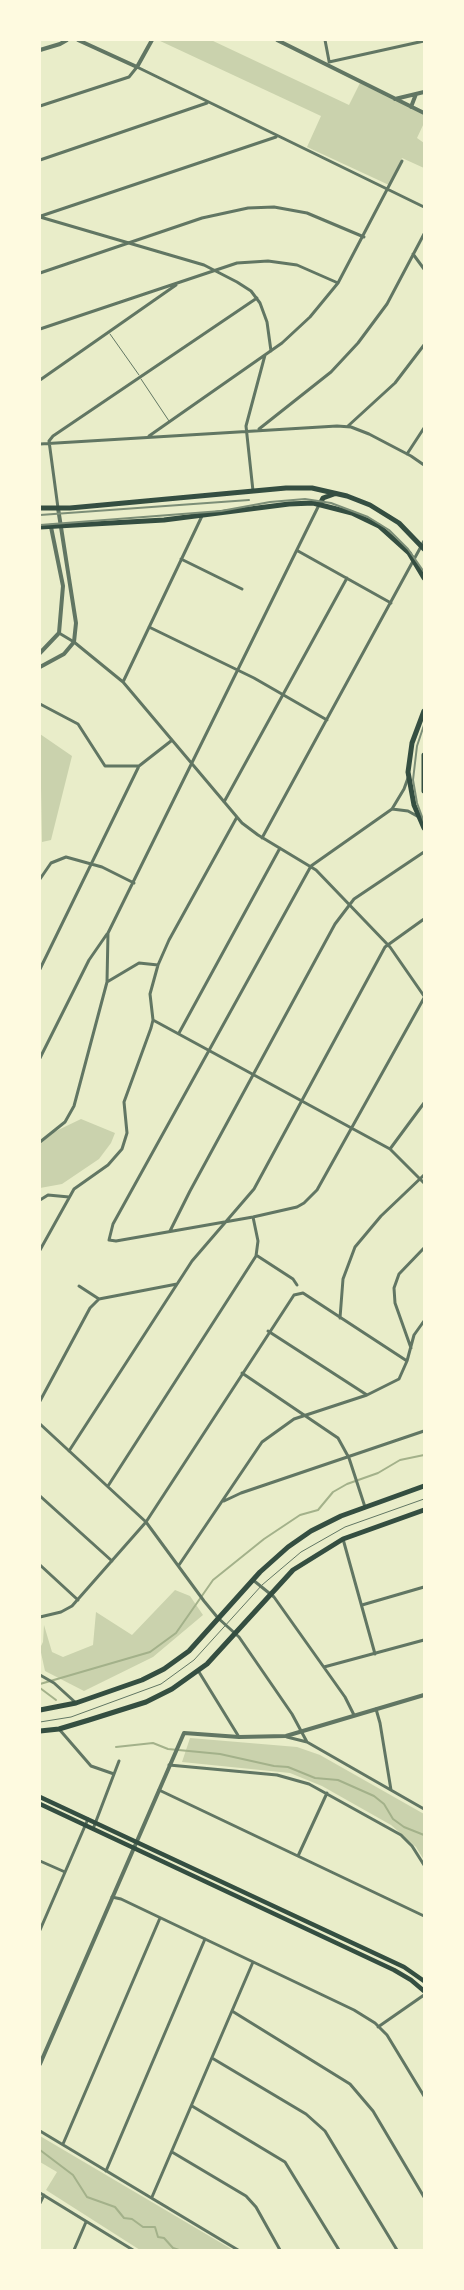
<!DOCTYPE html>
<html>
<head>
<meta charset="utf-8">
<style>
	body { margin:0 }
	#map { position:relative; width:464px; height:2290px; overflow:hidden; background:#e9edc9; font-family:"Space Grotesk",sans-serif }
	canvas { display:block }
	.frame { position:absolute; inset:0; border:41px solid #fefae0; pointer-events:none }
</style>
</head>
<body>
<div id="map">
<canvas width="464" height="2290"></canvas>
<div class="frame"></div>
</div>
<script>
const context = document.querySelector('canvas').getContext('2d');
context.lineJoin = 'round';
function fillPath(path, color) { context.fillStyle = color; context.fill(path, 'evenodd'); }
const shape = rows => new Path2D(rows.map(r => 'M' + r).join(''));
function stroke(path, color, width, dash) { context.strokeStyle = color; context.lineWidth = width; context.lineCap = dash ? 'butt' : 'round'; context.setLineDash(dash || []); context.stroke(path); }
fillPath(shape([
	[158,40,211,40,349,105,360,83,424,114,424,123,417,138,424,143,424,168,402,158,389,185,307,147,321,116],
	[40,734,72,756,51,840,42,842],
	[81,1119,115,1133,111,1143,99,1159,62,1184,40,1188,40,1144,54,1132],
	[175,1590,190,1596,203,1615,153,1657,84,1691,45,1671,40,1648,43,1642,44,1625,52,1652,63,1657,93,1645,96,1612,132,1635],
	[190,1738,297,1747,320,1755,424,1814,424,1860,416,1847,391,1825,322,1786,290,1773,182,1762],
	[40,2136,233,2250,140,2250,46,2190,57,2172,40,2162]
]), '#cad2ad');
stroke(shape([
	[40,1684,150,1652,176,1633,213,1580,264,1539,300,1515,318,1510,333,1492,347,1484,378,1473,400,1460,424,1455],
	[40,1688,56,1700],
	[116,1747,153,1743,168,1749,220,1754,274,1766,288,1767,315,1778,338,1780,374,1796,384,1804,393,1819,404,1827,424,1835],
	[40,2150,73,2175,87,2197,115,2207,124,2218,132,2219,143,2227,155,2227,158,2237,164,2238,173,2248,179,2250]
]), '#a3b18a', 2);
stroke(shape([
	[110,334,139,375],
	[141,379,169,421],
	[40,1722,71,1717,161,1684,194,1660,262,1585,301,1552,345,1527,424,1499]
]), '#617663', 1);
stroke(shape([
	[325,40,329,61],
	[329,62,424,41],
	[40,106,129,77,137,67,424,207],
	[40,160,207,103],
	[41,216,276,137],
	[40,217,204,265,237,282,251,291,260,303,267,322,271,351],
	[413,254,424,269],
	[40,273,202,218,248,208,274,207,307,213,364,237],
	[40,329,237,263,268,261,297,265,338,283],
	[40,380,176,285],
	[348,426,395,383,424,345],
	[259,429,331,372,358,343,387,304,424,234],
	[149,436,282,343,310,317,338,283,402,161],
	[40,444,337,426,351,427,369,434,411,456,424,465],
	[407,454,424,428],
	[253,491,246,426,265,355],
	[58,508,49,441,53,436,257,298],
	[298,551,391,603],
	[181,559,242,589],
	[149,627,254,678,327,720],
	[59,633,74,642,123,682,242,823,258,835,316,870,390,947,424,996],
	[123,682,202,516],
	[40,704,78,724,105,766,139,766],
	[408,778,404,789,392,809,311,866,113,1224,109,1240,116,1241,253,1217,297,1207,304,1203,317,1190,424,998],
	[224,802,347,578],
	[392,809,408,811,417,816],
	[262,838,424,541],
	[40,879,51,863,66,857,102,867,134,883],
	[40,969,139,766,171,741],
	[107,982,139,963,158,965],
	[153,1020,390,1149,424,1183],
	[179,1033,280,848],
	[40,1058,89,960,107,934],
	[40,1142,65,1122,74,1106,107,982,108,933,319,505],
	[390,1149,424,1103],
	[40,1200,48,1195,69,1197],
	[170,1231,190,1191,335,924,354,899,424,852],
	[40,1250,74,1189,108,1165,122,1149,127,1133,124,1102,151,1028,153,1020,150,994,158,965,169,940,237,817],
	[256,1255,293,1279,297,1285],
	[79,1286,99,1299],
	[340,1318,343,1279,355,1247,381,1216,424,1175],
	[268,1331,367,1395],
	[411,1348,395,1303,394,1288,399,1274,424,1248],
	[242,1373,338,1438,349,1458,365,1507],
	[40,1401,90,1308,99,1299,177,1284],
	[40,1424,146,1522,204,1601,218,1618,239,1637,292,1714,307,1742],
	[69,1451,192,1261,254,1189,385,947,424,919],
	[108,1486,256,1256,258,1241,253,1217],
	[40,1496,112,1561],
	[224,1501,241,1493,424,1431],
	[343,1539,375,1654],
	[40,1565,78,1600],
	[179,1565,262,1442,294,1419,367,1395,399,1379,407,1361,414,1335,424,1321],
	[253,1580,274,1597,345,1697,354,1715],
	[362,1605,424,1587],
	[40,1617,61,1612,72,1606,146,1522,294,1295,303,1293,407,1361],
	[324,1667,424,1640],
	[199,1672,239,1737],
	[40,1675,54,1683,76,1703],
	[376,1709,380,1723,391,1790],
	[59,1729,91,1766,114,1774],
	[287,1737,307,1742,424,1809],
	[169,1765,277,1775,309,1784,401,1835,412,1846,424,1865],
	[159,1790,424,1916],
	[93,1829,119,1761],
	[298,1856,327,1793],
	[40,1861,65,1872],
	[112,1897,121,1899,354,2010,375,2023,387,2035,424,2096],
	[40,1930,88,1819],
	[232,2011,350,2084,373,2111,424,2197],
	[378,2027,424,1995],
	[212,2058,306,2114,325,2131,397,2250],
	[192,2106,285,2162,339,2250],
	[40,2131,238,2250],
	[63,2144,160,1918],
	[172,2152,246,2196,256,2207,280,2250],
	[106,2171,205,1939],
	[40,2193,133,2250],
	[152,2197,253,1962],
	[40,2203,44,2195],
	[74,2250,86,2222]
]), '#617663', 3);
stroke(shape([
	[78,40,137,67,152,40],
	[277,40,424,113],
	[40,50,60,44,67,40],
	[395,99,424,92],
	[411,107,416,94],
	[40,653,59,633,63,586,51,527],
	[40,667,64,654,74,642,76,623,58,508],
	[40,2064,184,1733,239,1737,286,1736,424,1695]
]), '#617663', 4);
stroke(shape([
	[40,1797,404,1967,424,1981],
	[40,1804,394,1970,411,1980,424,1991]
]), '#344e41', 4.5);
stroke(shape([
	[320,504,323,498,334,494],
	[40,508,70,508,286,488,312,488,347,496,370,505,399,523,424,549],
	[40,527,164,520,289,504,313,503,352,513,379,526,409,553,424,578],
	[424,711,412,743,408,772,414,805,424,828],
	[424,755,424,791]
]), '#344e41', 5);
stroke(shape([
	[40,1710,76,1703,142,1680,164,1669,189,1651,260,1572,288,1547,311,1531,341,1516,424,1486],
	[40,1731,59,1729,89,1720,146,1702,172,1689,207,1664,293,1570,343,1539,424,1510]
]), '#344e41', 5);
stroke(shape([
	[40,515,249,500],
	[40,525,221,511,270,502,305,499,331,503,368,517,389,530,408,549,424,572],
	[424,725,417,746,413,780,417,803,424,822]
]), '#7c8e77', 2);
</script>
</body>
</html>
